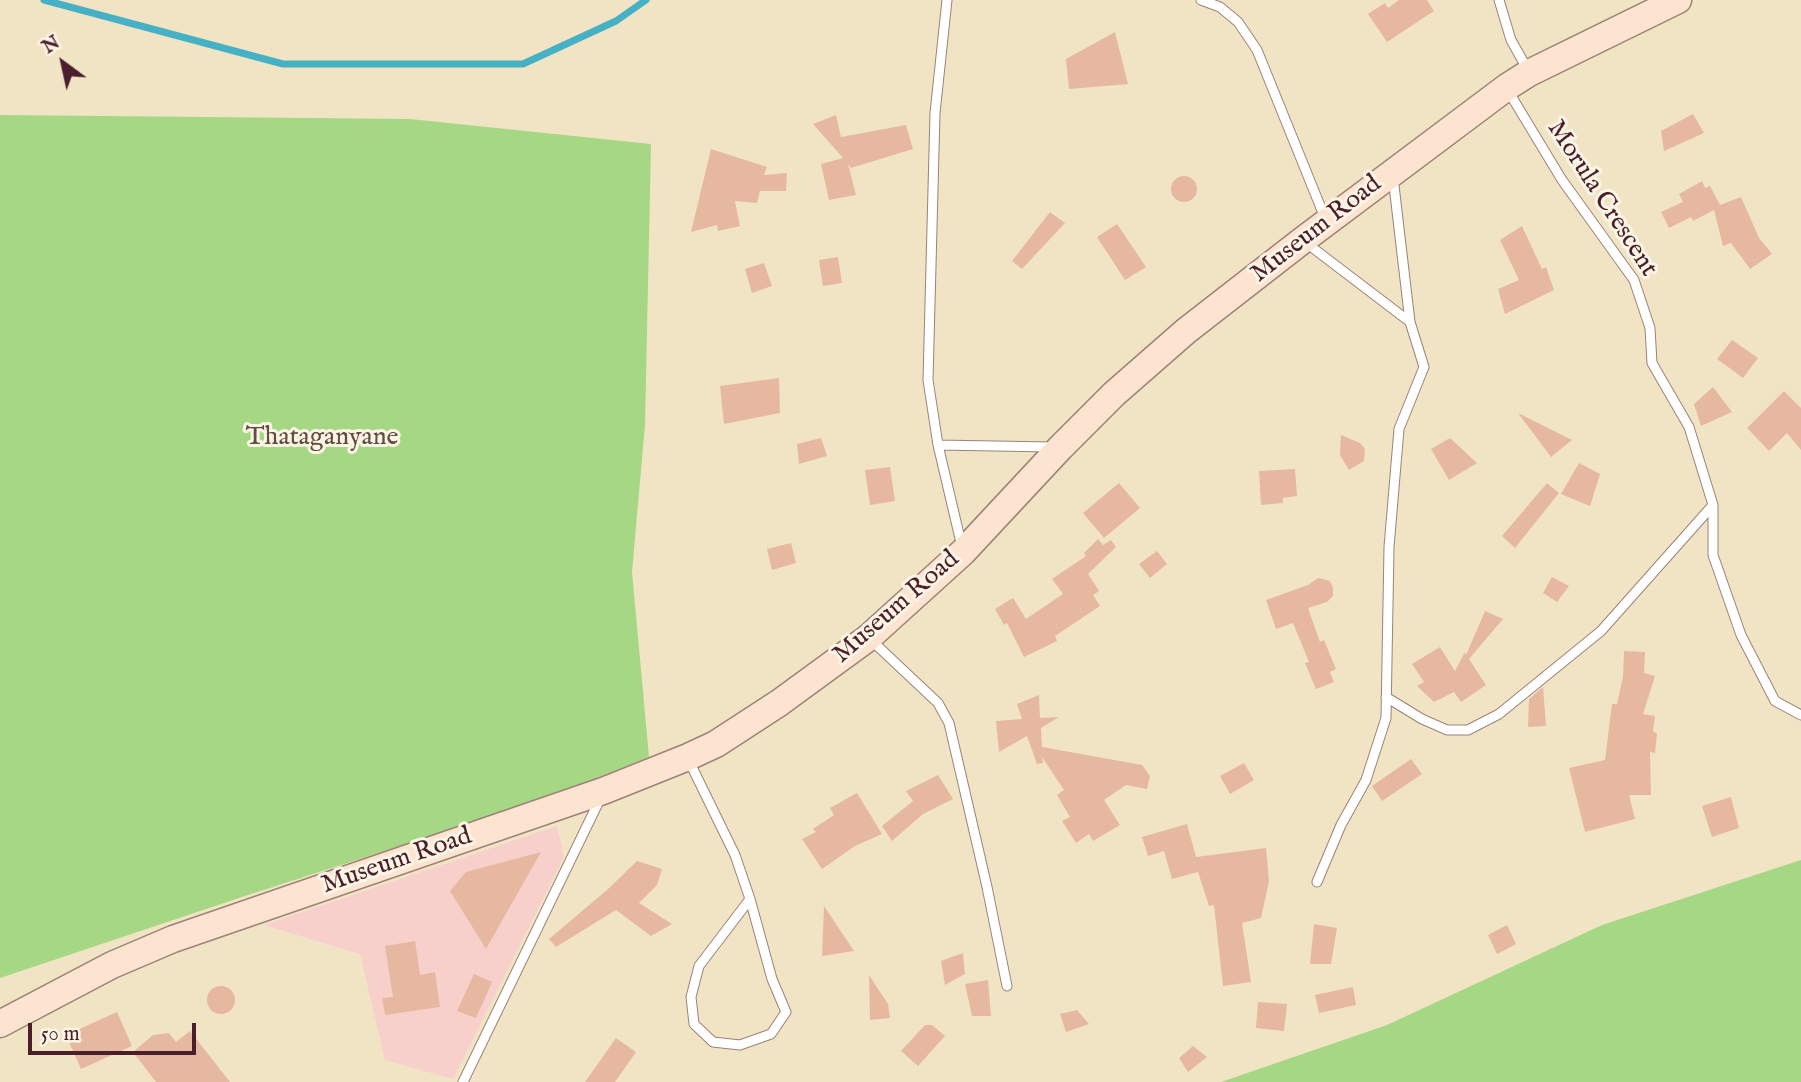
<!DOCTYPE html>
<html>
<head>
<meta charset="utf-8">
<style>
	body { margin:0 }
	#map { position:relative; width:1801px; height:1082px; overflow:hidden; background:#f0e4c5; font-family:"IM FELL English",serif }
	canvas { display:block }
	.north { position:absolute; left:28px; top:28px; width:70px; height:70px; -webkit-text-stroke:5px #fcf5e5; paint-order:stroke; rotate:327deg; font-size:19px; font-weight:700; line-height:28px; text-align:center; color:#4a1f2b }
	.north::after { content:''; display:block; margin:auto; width:24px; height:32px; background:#4a1f2b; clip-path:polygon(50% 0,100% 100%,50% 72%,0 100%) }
	.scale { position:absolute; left:28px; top:1023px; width:168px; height:32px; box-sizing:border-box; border:4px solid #4a1f2b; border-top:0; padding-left:9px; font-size:21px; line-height:24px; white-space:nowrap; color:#4a1f2b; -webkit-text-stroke:5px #fcf5e5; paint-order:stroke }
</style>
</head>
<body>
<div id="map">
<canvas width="1801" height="1082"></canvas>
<div class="north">N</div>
<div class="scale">50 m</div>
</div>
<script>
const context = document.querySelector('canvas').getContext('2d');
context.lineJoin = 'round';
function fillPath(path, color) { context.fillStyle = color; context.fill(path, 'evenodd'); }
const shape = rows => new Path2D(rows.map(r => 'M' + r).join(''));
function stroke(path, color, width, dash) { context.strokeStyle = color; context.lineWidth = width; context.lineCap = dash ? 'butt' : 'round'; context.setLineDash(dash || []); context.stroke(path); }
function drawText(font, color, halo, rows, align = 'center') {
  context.font = font + ' "IM FELL English",serif'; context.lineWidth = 6; context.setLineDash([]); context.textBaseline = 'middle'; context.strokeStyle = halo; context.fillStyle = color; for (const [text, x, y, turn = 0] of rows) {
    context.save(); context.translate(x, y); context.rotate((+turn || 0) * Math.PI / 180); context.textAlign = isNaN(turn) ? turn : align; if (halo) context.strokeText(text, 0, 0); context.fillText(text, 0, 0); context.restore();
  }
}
fillPath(shape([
	[557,826,564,857,453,1079,385,1060,360,954,264,925]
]), '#f7d0cb');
fillPath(shape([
	[0,115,410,119,651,144,645,425,632,572,649,757,539,801,245,896,0,978],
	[1801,860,1801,1082,1221,1082,1387,1025,1602,925]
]), '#a6d785');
stroke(shape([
	[44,0,283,64,523,64,616,21,646,0]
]), '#46b1c4', 7);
fillPath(shape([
	[1399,0,1427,0,1434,11,1387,42,1368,14,1385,3,1388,8],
	[1115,32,1128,84,1069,89,1066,59],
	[1693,114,1704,133,1664,151,1661,131],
	[836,115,841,137,906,125,913,149,851,168,848,164,856,195,829,200,821,164,843,158,813,124],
	[711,149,767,167,764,175,787,173,786,191,760,191,757,203,735,201,740,226,718,231,717,225,691,232],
	'1171 189a13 13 0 1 1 26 0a13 13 0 1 1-26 0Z',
	[1702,181,1705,188,1710,186,1720,205,1741,197,1759,238,1772,254,1750,269,1731,243,1723,246,1714,210,1693,221,1691,217,1669,228,1661,212,1683,202,1679,194],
	[1050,212,1065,223,1022,269,1012,261],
	[1117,224,1146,267,1125,280,1097,237],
	[1522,226,1542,269,1546,267,1554,290,1505,314,1498,289,1519,280,1500,240],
	[838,257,842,283,823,286,819,260],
	[764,263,772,286,752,293,745,269],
	[1732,340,1758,358,1743,378,1717,359],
	[779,378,780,413,724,424,720,386],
	[1713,387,1732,412,1701,426,1694,404],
	[1784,391,1801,408,1801,450,1787,433,1769,451,1747,428],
	[1518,413,1572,440,1551,457],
	[1341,435,1360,443,1365,449,1364,461,1349,470,1340,455],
	[821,438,827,456,799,464,797,444],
	[1450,438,1477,463,1449,480,1431,449],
	[1579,463,1600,474,1590,506,1561,494],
	[890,467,895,501,870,505,865,470],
	[1295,469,1297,496,1283,498,1283,503,1261,505,1259,471],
	[1119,483,1140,508,1104,538,1083,513],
	[1547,483,1559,493,1515,548,1502,536],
	[1098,539,1103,545,1111,540,1116,547,1088,574,1099,591,1093,595,1100,606,1055,636,1057,641,1024,657,1007,623,1004,625,995,609,1013,598,1026,619,1063,594,1052,579,1086,556,1084,553],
	[791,543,796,563,772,570,767,549],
	[1157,551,1167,564,1150,578,1139,564],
	[1552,577,1569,586,1557,602,1543,593],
	[1318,578,1330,581,1333,588,1333,596,1327,602,1308,608,1320,642,1324,640,1336,669,1330,672,1334,682,1316,689,1305,663,1309,662,1293,623,1276,629,1266,600,1308,585],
	[1485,611,1503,619,1469,659,1486,685,1461,702,1454,692,1434,702,1417,686,1424,682,1412,664,1440,647,1455,671,1465,652,1466,655],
	[1624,651,1645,652,1644,673,1655,676,1643,714,1655,716,1653,731,1657,734,1655,753,1650,752,1651,795,1629,795,1635,819,1585,832,1569,768,1605,760,1612,704,1617,704,1623,677],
	[1543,687,1546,726,1528,727,1529,699],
	[1039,695,1040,718,1059,717,1041,728,1042,747,1142,765,1150,776,1147,789,1126,785,1104,800,1120,825,1093,841,1089,834,1076,843,1062,821,1070,817,1057,795,1064,790,1042,757,1043,763,1037,764,1027,736,999,752,996,721,1022,719,1017,704],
	[1411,759,1422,774,1382,801,1372,786],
	[1244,763,1254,780,1230,794,1220,776],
	[938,775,953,799,923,814,892,841,882,826,913,801,906,791],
	[857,793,882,834,855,846,822,869,802,839,816,832,813,829,834,815,830,808],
	[1731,797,1739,828,1712,837,1702,806],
	[1187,824,1196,857,1266,848,1269,881,1261,918,1242,923,1251,982,1223,986,1214,905,1209,906,1198,872,1172,879,1164,851,1148,856,1142,837],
	[541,852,486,949,450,891,466,872],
	[637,861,662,869,657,885,639,903,672,924,651,936,616,910,556,947,549,939,607,890],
	[824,906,854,951,822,956],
	[1314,924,1337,928,1331,964,1310,964],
	[1507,925,1516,944,1497,954,1488,935],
	[415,941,420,975,435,972,440,1007,385,1015,382,998,393,997,385,946],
	[963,953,965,974,945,985,941,961],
	[474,974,492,982,476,1018,457,1011],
	[869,975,888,1004,890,1018,870,1020],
	[988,980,991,1016,972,1016,965,984],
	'207 1000a14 14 0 1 1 28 0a14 14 0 1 1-28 0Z',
	[1353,987,1356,1005,1319,1013,1315,995],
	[1258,1002,1287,1004,1284,1031,1256,1028],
	[1077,1010,1089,1024,1066,1032,1060,1014],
	[117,1012,132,1046,81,1069,66,1035],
	[925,1025,932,1025,945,1036,918,1066,901,1051],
	[190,1031,230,1082,156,1082,133,1052,153,1035,169,1033,176,1042],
	[616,1038,636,1052,615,1082,585,1082],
	[1193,1046,1207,1057,1188,1072,1179,1058]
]), '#e7b8a0');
const lane = shape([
	[947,0,935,113,928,380,938,445,962,547],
	[1201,0,1220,7,1238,22,1257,50,1325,218],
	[1499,0,1511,40,1529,72],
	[1507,89,1562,180,1634,280,1650,328,1652,363,1689,427,1713,505,1713,555,1741,635,1775,701,1801,715],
	[1305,242,1410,322],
	[938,445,1052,447],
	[870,639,938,703,949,723,987,887,1007,986],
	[1386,697,1422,719,1447,730,1468,730,1499,714,1601,631,1713,505],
	[689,761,735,855,750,899,772,979,786,1012,771,1034,740,1045,713,1042,694,1024,691,997,699,966,750,899],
	[1317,882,1341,825,1366,780,1386,718,1389,547,1399,429,1424,367,1410,322,1393,177],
	[463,1082,601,797]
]);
const secondary = shape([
	[0,1024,112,965,173,939,603,791,688,757,716,744,779,703,868,638,963,552,1060,448,1114,394,1186,331,1303,240,1507,87,1529,73,1678,0]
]);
stroke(lane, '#9d8278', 11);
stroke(secondary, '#9d8278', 29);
stroke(lane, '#fff', 9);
stroke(secondary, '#fde4d1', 26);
drawText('26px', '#4a1f2b', '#fcf5e5', [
	["Morula Crescent",1601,199,57],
	["Museum Road",1317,230,-38],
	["Museum Road",897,608,-41],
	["Museum Road",397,862,-19]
]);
drawText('26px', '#614d42', '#fcf5e5', [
	["Thataganyane",322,439]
]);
</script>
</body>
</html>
